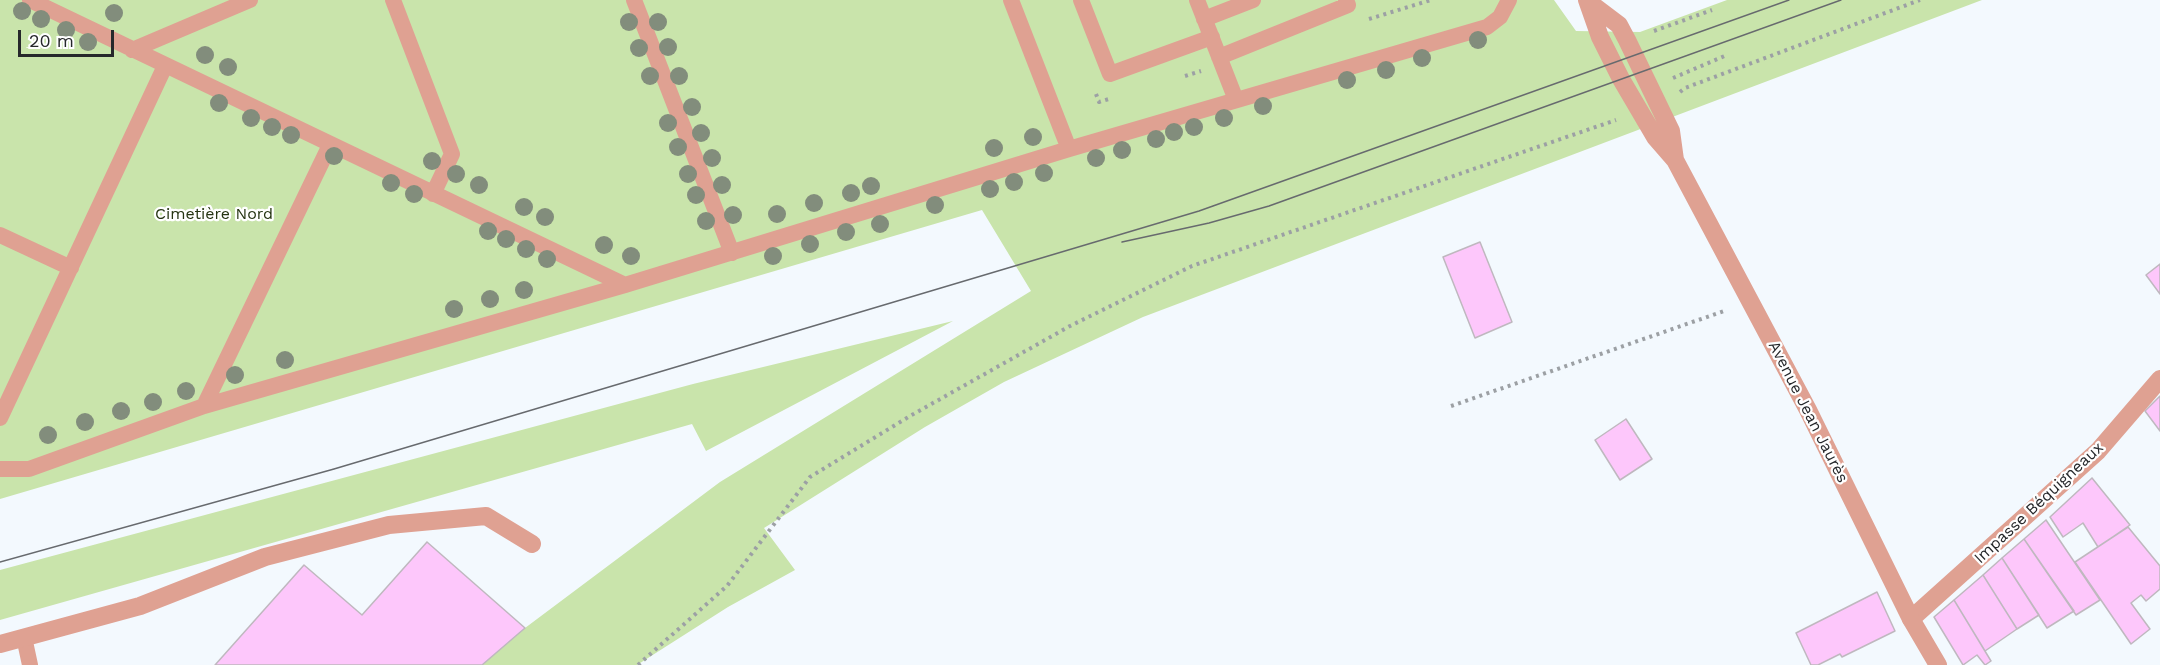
<!DOCTYPE html>
<html>
<head>
<meta charset="utf-8">
<style>
	body { margin:0 }
	#map { position:relative; width:2160px; height:665px; overflow:hidden; background:#f3f9fe; font-family:"Work Sans",sans-serif }
	canvas { display:block }
	.scale { position:absolute; left:18px; top:30px; width:96px; height:27px; box-sizing:border-box; border:3px solid #26282b; border-top:0; padding-left:8px; font-size:18px; line-height:21px; white-space:nowrap; color:#26282b; -webkit-text-stroke:4px #fff; paint-order:stroke }
</style>
</head>
<body>
<div id="map">
<canvas width="2160" height="665"></canvas>
<div class="scale">20 m</div>
</div>
<script>
const context = document.querySelector('canvas').getContext('2d');
context.lineJoin = 'round';
function fillPath(path, color) { context.fillStyle = color; context.fill(path, 'evenodd'); }
const shape = rows => new Path2D(rows.map(r => 'M' + r).join(''));
function stroke(path, color, width, dash) { context.strokeStyle = color; context.lineWidth = width; context.lineCap = dash ? 'butt' : 'round'; context.setLineDash(dash || []); context.stroke(path); }
function drawText(font, color, halo, rows, align = 'center') {
  context.font = font + ' "Work Sans",sans-serif'; context.lineWidth = 4.5; context.setLineDash([]); context.textBaseline = 'middle'; context.strokeStyle = halo; context.fillStyle = color; for (const [text, x, y, turn = 0] of rows) {
    context.save(); context.translate(x, y); context.rotate((+turn || 0) * Math.PI / 180); context.textAlign = isNaN(turn) ? turn : align; if (halo) context.strokeText(text, 0, 0); context.fillText(text, 0, 0); context.restore();
  }
}
fillPath(shape([
	[0,0,1554,0,1576,31,1640,32,1727,0,1982,0,1143,317,1004,382,925,427,764,528,795,570,728,607,637,665,482,665,525,628,720,482,1031,291,982,210,0,499],
	[953,321,706,451,692,424,0,620,0,570,693,384]
]), '#c9e4ab');
const building = shape([
	[1480,242,1512,322,1475,338,1443,257,1480,242],
	[2160,264,2160,294,2146,275,2160,264],
	[2160,396,2160,431,2145,411,2160,396],
	[1626,419,1652,459,1620,480,1595,440,1626,419],
	[2092,478,2130,525,2098,547,2083,523,2063,537,2050,517,2092,478],
	[2046,520,2100,600,2076,615,2024,539,2046,520],
	[2128,527,2160,566,2160,589,2146,601,2141,595,2131,603,2150,629,2131,644,2075,562,2128,527],
	[2024,539,2074,611,2047,628,2002,558,2024,539],
	[427,542,525,628,482,665,215,665,304,565,362,615,427,542],
	[2002,558,2039,615,2017,629,1983,575,2002,558],
	[1983,575,2017,629,1985,651,1954,600,1983,575],
	[1877,592,1895,631,1842,657,1840,654,1818,665,1811,665,1796,633,1877,592],
	[1954,600,1991,661,1985,665,1977,655,1963,665,1934,617,1954,600]
]);
fillPath(building, '#fdc7fb');
stroke(building, '#bfb8bf', 1.5);
stroke(shape([
	[1369,19,1431,0],
	[1654,31,1712,10],
	[1185,76,1201,71],
	[1673,78,1727,55],
	[1680,92,1685,88,1920,0],
	[1096,94,1099,102,1109,99],
	[1451,406,1727,310],
	[638,665,727,586,810,477,910,416,1070,326,1192,266,1616,120]
]), '#9ca0a4', 4, [3, 4.5]);
stroke(shape([
	[30,0,625,285],
	[393,0,452,154,433,194],
	[634,0,732,253],
	[1011,0,1069,149],
	[1081,0,1110,74,1212,37],
	[1197,0,1236,100],
	[1204,19,1253,0],
	[132,50,250,0],
	[1219,57,1348,5,1346,0],
	[0,235,71,268],
	[204,406,330,145],
	[0,418,165,66],
	[0,469,29,469,204,406,625,285,1069,149,1487,27,1500,17,1509,0],
	[24,637,30,665]
]), '#dfa192', 16);
stroke(shape([
	[1911,619,2098,451,2160,379],
	[0,644,140,606,265,557,389,525,486,516,532,544]
]), '#dfa192', 18);
stroke(shape([
	[1587,0,1600,37,1621,79,1655,137,1675,160,1808,410,1911,619,1938,665],
	[1590,3,1619,25,1627,40,1671,131,1675,160]
]), '#dfa192', 18);
stroke(shape([
	[1122,242,1209,223,1269,206,1841,0],
	[0,562,334,469,1199,211,1789,0]
]), '#676a6e', 1.5);
context.fillStyle = '#828d7c';
for (const [x, y] of [
	[22,11],
	[114,13],
	[41,19],
	[629,22],
	[658,22],
	[66,30],
	[1478,40],
	[88,42],
	[668,47],
	[639,48],
	[205,55],
	[1422,58],
	[228,67],
	[1386,70],
	[650,76],
	[679,76],
	[1347,80],
	[219,103],
	[1263,106],
	[692,107],
	[251,118],
	[1224,118],
	[668,123],
	[272,127],
	[1194,127],
	[1174,132],
	[701,133],
	[291,135],
	[1033,137],
	[1156,139],
	[678,147],
	[994,148],
	[1122,150],
	[334,156],
	[712,158],
	[1096,158],
	[432,161],
	[1044,173],
	[456,174],
	[688,174],
	[1014,182],
	[391,183],
	[479,185],
	[722,185],
	[871,186],
	[990,189],
	[851,193],
	[414,194],
	[696,195],
	[814,203],
	[935,205],
	[524,207],
	[777,214],
	[733,215],
	[545,217],
	[706,221],
	[880,224],
	[488,231],
	[846,232],
	[506,239],
	[810,244],
	[604,245],
	[526,249],
	[631,256],
	[773,256],
	[547,259],
	[524,290],
	[490,299],
	[454,309],
	[285,360],
	[235,375],
	[186,391],
	[153,402],
	[121,411],
	[85,422],
	[48,435]
]) { context.beginPath(); context.arc(x, y, 9, 0, 2 * Math.PI); context.fill(); }
drawText('16px', '#253412', '#fff', [
	["Cimetière Nord",214,214]
]);
drawText('16px', '#26282b', '#fff', [
	["Avenue Jean Jaurès",1808,412,63],
	["Impasse Béquigneaux",2039,503,-43]
]);
</script>
</body>
</html>
